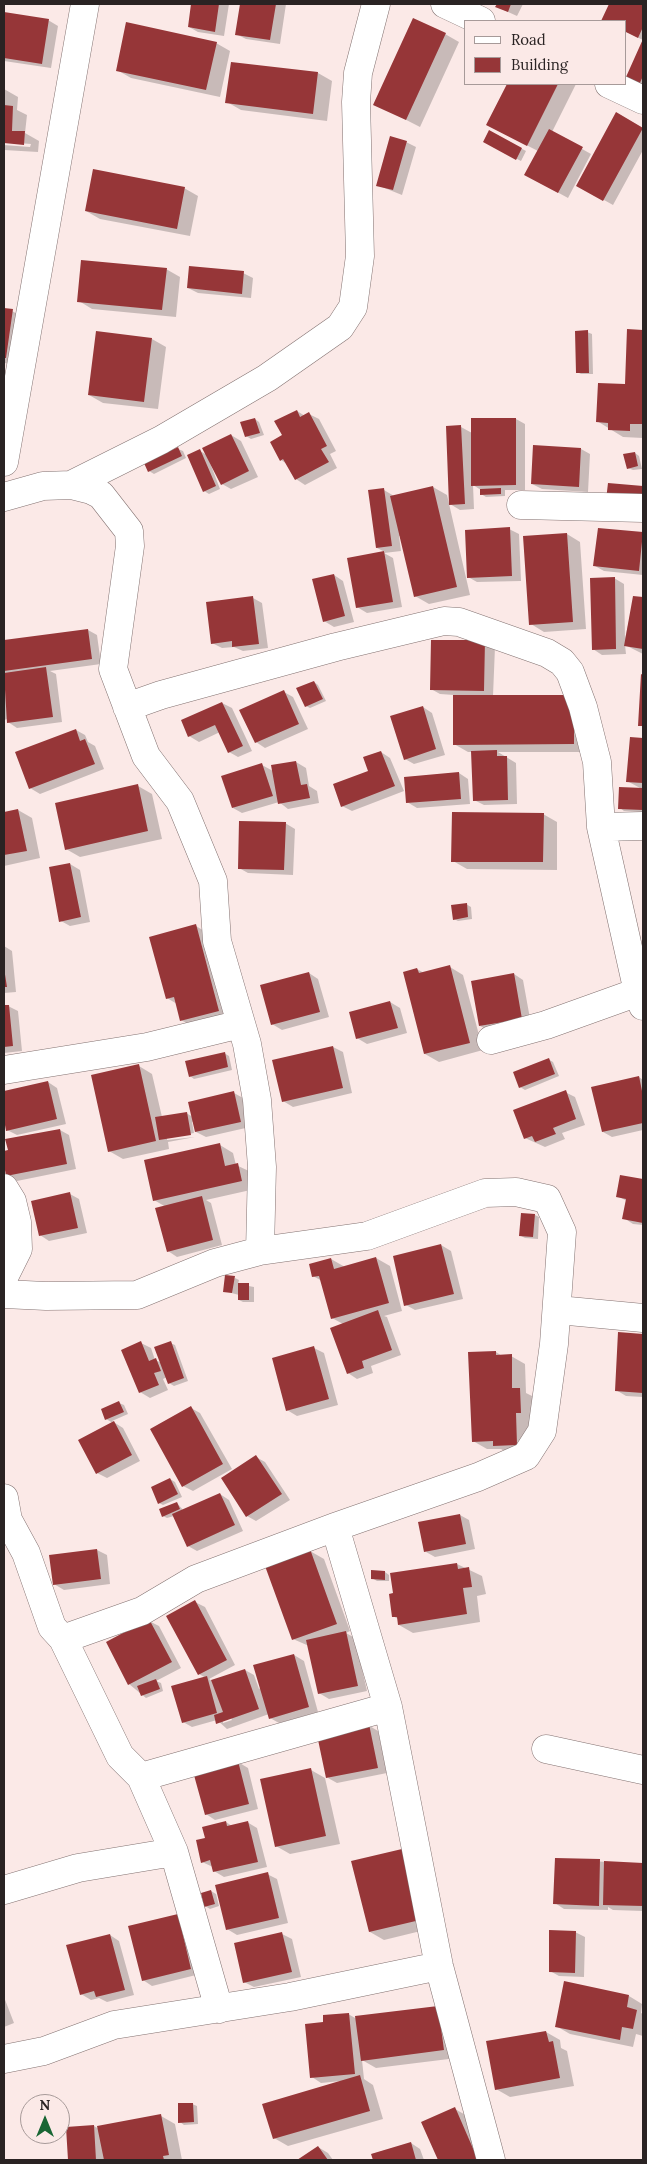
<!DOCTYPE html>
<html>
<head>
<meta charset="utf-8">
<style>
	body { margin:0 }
	#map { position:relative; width:647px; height:2164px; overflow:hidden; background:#fbe9e7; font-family:Lora,serif }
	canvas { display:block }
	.frame { position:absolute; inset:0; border:5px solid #2a2323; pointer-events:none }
	.legend { position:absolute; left:464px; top:20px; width:162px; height:65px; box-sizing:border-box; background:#fbe9e7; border:1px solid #a79a99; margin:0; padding:6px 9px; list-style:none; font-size:15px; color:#2a2323 }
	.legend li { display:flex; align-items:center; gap:10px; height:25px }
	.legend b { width:25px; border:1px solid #a79a99 }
	.north { position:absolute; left:20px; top:2094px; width:50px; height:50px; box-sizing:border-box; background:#fbe9e7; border:1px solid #a79a99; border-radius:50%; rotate:0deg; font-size:14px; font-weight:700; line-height:20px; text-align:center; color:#2a2323 }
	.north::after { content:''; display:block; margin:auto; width:18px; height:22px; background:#196634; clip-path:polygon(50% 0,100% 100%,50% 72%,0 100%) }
</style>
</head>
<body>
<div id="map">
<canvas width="647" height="2164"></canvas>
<div class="frame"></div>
<ul class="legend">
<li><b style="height:6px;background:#fff"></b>Road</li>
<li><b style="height:14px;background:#963638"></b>Building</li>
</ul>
<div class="north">N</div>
</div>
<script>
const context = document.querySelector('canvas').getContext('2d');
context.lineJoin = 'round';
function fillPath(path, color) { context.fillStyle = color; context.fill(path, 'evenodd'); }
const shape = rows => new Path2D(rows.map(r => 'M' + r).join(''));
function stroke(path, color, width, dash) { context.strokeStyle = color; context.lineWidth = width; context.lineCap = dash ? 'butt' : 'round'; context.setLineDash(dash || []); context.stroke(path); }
fillPath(shape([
	[192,4,229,4,224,36,198,32,189,27],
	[241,4,286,4,280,44,246,39,236,34],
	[498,4,523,4,517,16,497,7],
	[610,4,643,4,643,40,626,32,626,21,602,21],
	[4,13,48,20,58,26,51,68,4,61],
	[445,34,459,42,420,127,375,104],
	[643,42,643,86,627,78],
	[216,43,230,51,220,97,131,78,117,70],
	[318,73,332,81,327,121,241,110,227,102],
	[508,84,576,84,552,132,591,154,568,198,535,180,538,151,487,125],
	[4,89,18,97,17,110,27,115,25,133,39,141,38,152,4,150,4,145,30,147,31,144,4,142],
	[617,113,643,128,643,150,613,205,577,185],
	[490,131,526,151,521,161,484,142],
	[406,142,416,147,402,195,377,185],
	[184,188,198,196,190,236,100,219,86,211],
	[166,269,180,277,176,317,92,309,79,301],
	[243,273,253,278,251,298,198,293,188,288],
	[4,309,12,311,26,319,20,365,4,363],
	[629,330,643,331,643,438,623,437,597,421,626,386],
	[587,332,592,334,593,374,581,374,577,372],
	[152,339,166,347,158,409,103,403,89,395],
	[297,411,305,416,309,414,319,419,336,451,330,454,337,468,305,485,296,479,287,464,281,460,283,436],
	[255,419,259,422,264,435,251,439,246,436],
	[516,419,525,424,525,490,505,490,505,496,486,497,481,494,481,490,473,485,474,509,460,510,450,504,448,427,461,427,472,433],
	[231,435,241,441,258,477,231,489,222,484],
	[178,449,183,451,186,458,154,474,149,471],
	[581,449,590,454,588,492,542,489,532,484],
	[200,451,207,455,220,489,209,494,204,491],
	[635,453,639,456,642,469,633,470,628,468],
	[433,487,447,495,470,595,429,604,415,596,401,536,399,536,401,551,384,553,393,558,402,607,367,613,357,607,348,559,385,552,377,548,384,490,394,496],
	[509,529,519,534,521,581,477,582,468,577],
	[643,533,643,575,604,571,595,566],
	[567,534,580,542,586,629,544,632,531,624],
	[334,575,343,581,354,622,334,627,324,621],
	[614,578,624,584,625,639,634,597,643,599,643,654,625,645,626,654,602,655,593,649],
	[253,598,262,603,268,648,243,651,234,647,222,648,212,643],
	[88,630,97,635,101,664,50,671,56,674,62,722,17,728,8,722,8,719,4,720,4,674,7,674,4,672,4,641],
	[485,642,495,647,493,696,573,696,588,752,498,752,516,763,517,804,484,805,474,800,473,752,468,752,454,744,454,695,440,694,431,689],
	[642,676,643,676,643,727,640,725],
	[314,682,318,685,326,701,310,708,306,706],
	[284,692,293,697,308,729,265,748,256,742],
	[222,703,232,708,252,751,238,757,229,752,220,732,199,742,189,736],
	[423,707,432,713,445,755,414,764,405,759],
	[76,730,85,735,88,742,95,746,104,769,40,794,30,788],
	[632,738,643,739,643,812,624,811,620,808,642,789,627,781],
	[381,752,390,758,404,791,352,811,342,806,369,772],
	[296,762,306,768,309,786,317,791,319,803,288,809,279,802,242,813,233,808,262,765,273,771],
	[459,773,468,779,470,804,417,808,407,802],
	[138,786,152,794,162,839,80,857,66,849],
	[18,810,32,818,40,858,4,866,4,813],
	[543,814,557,822,557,870,467,869,453,861],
	[285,823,295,829,293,875,248,873,239,868],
	[70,864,80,870,90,922,70,926,61,921],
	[466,904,471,907,472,919,458,921,454,919],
	[196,926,209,934,232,1019,195,1028,181,1020,177,1004,167,998],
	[4,946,12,951,16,992,4,993],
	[450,967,463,975,483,1050,439,1062,425,1054,417,969,424,973],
	[309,973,318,979,329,1017,282,1030,272,1024],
	[514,974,523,980,531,1024,490,1031,480,1026],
	[390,1002,400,1008,407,1033,367,1044,357,1038],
	[8,1006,18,1011,22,1051,4,1053,4,1007],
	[333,1047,343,1052,352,1093,293,1107,283,1101],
	[224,1053,229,1056,232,1070,194,1079,190,1076],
	[548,1059,553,1062,559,1076,525,1090,520,1087],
	[139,1066,152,1074,162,1117,186,1113,193,1117,234,1093,243,1098,250,1127,206,1137,196,1132,194,1121,192,1122,194,1133,167,1138,167,1140,195,1137,168,1142,169,1149,123,1159,109,1151],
	[639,1077,643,1080,643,1130,612,1137,603,1132],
	[48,1082,57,1088,66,1124,17,1135,7,1130,4,1114,4,1092],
	[565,1092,575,1097,585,1125,562,1133,565,1139,545,1147,525,1138],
	[60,1130,69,1135,76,1169,17,1181,7,1175,4,1152],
	[220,1145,233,1153,236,1165,251,1172,255,1189,206,1200,211,1203,222,1245,177,1257,168,1251,166,1207,154,1200],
	[621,1177,643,1181,643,1225,633,1224,624,1218,627,1201,617,1196],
	[70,1194,79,1199,87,1233,49,1241,40,1235],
	[535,1215,539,1217,538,1239,525,1238,521,1236],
	[441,1245,451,1251,463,1299,415,1310,406,1305],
	[376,1258,390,1266,402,1311,384,1316,387,1317,401,1355,371,1366,373,1373,357,1379,348,1373,343,1324,332,1318,322,1281,313,1276,331,1259,345,1267],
	[235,1278,239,1280,238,1284,254,1287,254,1302,243,1302,239,1300,239,1295,224,1291],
	[619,1334,643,1335,643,1397,626,1396,616,1390],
	[141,1343,151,1348,155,1360,162,1363,170,1343,175,1345,188,1381,174,1386,169,1383,167,1377,163,1379,168,1390,150,1398,140,1392],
	[314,1348,324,1353,338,1405,297,1416,287,1410],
	[496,1352,502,1356,511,1356,525,1364,526,1393,534,1397,535,1421,529,1421,530,1452,508,1453,501,1449,487,1449,473,1441],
	[119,1403,124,1405,128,1414,112,1421,123,1428,140,1461,107,1478,97,1473,113,1423,106,1419],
	[191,1408,200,1413,232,1469,193,1491,183,1486],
	[256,1457,265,1462,290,1500,256,1521,247,1516],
	[170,1479,175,1482,182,1497,163,1505,159,1503],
	[220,1494,229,1500,243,1531,197,1551,188,1546,174,1516,167,1518,163,1516,177,1503,183,1510],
	[460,1515,469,1520,475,1549,435,1557,426,1552],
	[97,1550,107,1555,110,1584,64,1590,54,1584,50,1556],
	[310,1551,324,1559,350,1631,346,1633,355,1638,367,1691,329,1699,319,1693,309,1646,293,1639],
	[457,1564,482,1576,486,1594,477,1596,480,1622,413,1633,399,1625,398,1619,393,1616],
	[385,1572,389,1575,389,1581,377,1581,372,1578],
	[195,1602,205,1607,235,1665,209,1679,212,1681,245,1670,254,1675,259,1689,294,1655,304,1661,318,1712,279,1723,270,1718,269,1714,227,1729,217,1720,192,1727,183,1722,206,1678,199,1674],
	[231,1718,232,1720,223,1723,223,1720],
	[149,1621,159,1626,181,1668,156,1681,161,1683,163,1691,146,1698,129,1684],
	[368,1725,378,1731,387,1773,337,1783,328,1778],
	[238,1762,248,1768,258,1809,215,1820,206,1814],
	[311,1770,325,1778,340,1844,290,1854,276,1846],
	[226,1822,232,1826,247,1822,257,1828,267,1867,224,1877,214,1871,213,1867,202,1862,206,1839],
	[556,1859,643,1864,643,1911,613,1910,608,1907,608,1910,564,1909,555,1903],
	[353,1862,433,1928,384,1940,370,1932],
	[267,1874,277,1879,288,1923,237,1935,227,1929],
	[211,1891,216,1894,219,1906,210,1909,205,1906],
	[178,1915,200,1974,152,1986,143,1980],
	[575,1932,585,1937,584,1977,559,1976,550,1971],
	[282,1934,292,1939,301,1977,254,1987,244,1982],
	[110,1935,119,1941,134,1995,107,2002,99,1998,91,2000,81,1994],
	[629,1996,642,2004,641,2013,643,2014,643,2036,636,2034,633,2047,570,2034,556,2026],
	[4,1997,14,2023,4,2027],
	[438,2007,457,2058,376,2068,362,2060,364,2079,373,2085,383,2119,288,2146,274,2138,341,2081,321,2083,312,2077,324,2023,348,2014,357,2019],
	[546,2032,560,2040,561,2048,567,2051,574,2086,510,2097,496,2089],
	[192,2104,197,2106,198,2124,184,2125,180,2122],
	[455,2109,469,2117,488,2160,439,2160,423,2123],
	[161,2116,175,2124,182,2160,69,2160,67,2128,94,2126,99,2129],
	[411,2143,420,2149,424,2160,374,2160,372,2154],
	[318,2147,328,2153,333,2160,299,2160]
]), '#0003');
fillPath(shape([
	[191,4,219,4,215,32,188,27],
	[240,4,276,4,270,40,235,35],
	[497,4,511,4,508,12,495,7],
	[609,4,643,4,643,27,638,38,626,32,626,21,601,21],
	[4,12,49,19,42,64,4,58],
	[413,18,446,33,406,120,373,105],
	[126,22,217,42,206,90,116,71],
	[643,39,643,76,639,85,626,77],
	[231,62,318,72,313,114,225,103],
	[507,84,558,84,527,146,486,125],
	[4,105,13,106,12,131,25,131,24,145,4,143],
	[616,112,643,128,603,201,576,186],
	[549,129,583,147,558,193,524,175],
	[489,130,522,148,516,160,483,142],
	[390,136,407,141,393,190,376,186],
	[93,169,185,187,177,229,85,211],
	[81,260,167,268,162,310,77,302],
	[189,266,244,271,242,294,187,288],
	[4,308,13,309,6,358,4,358],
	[627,329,643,330,643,424,630,424,630,431,608,430,608,423,596,422,598,383,625,384],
	[588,330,589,373,576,373,575,331],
	[96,331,152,338,144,402,88,395],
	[297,410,300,417,309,412,327,446,321,449,329,462,295,480,283,459,280,461,270,442,282,435,274,421],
	[255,418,260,433,245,437,240,422],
	[471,418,516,418,516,485,471,486],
	[461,425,465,504,449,505,446,426],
	[231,434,249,471,221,485,202,448],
	[533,445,581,448,579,487,531,484],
	[178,447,182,456,148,472,144,463],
	[200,449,216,486,203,492,187,455],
	[635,452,638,466,627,469,623,454],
	[608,483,643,486,643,503,606,500],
	[433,486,457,587,414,597,390,496],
	[384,488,392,546,376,548,368,490],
	[501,488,501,494,480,495,480,489],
	[510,527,512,576,467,578,465,530],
	[598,528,643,532,639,571,593,566],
	[567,533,573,622,529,625,523,536],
	[384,551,393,602,356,608,347,558],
	[334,574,345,616,323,622,312,579],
	[615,577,616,649,592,650,590,578],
	[253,596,259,644,232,647,232,641,211,644,206,602],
	[633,596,643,597,643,649,624,646],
	[88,629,92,659,4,671,4,640],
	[431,640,485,640,484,691,430,690],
	[46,667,53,717,7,723,4,673],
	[641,674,643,675,643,726,638,726],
	[314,681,323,699,305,707,296,688],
	[284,690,299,724,255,743,239,710],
	[453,695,574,695,574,744,453,745],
	[222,702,243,746,228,753,215,725,188,737,181,720],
	[423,706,436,749,404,760,390,716],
	[76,729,80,741,85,739,95,764,29,789,15,752],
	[630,737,643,738,643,783,626,782],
	[497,750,497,756,507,756,508,800,473,801,471,751],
	[381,751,395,786,341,807,333,784,368,771,363,757],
	[296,761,301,785,307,784,310,798,278,804,271,765],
	[262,763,273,796,232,808,221,776],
	[459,772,461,799,406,803,404,777],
	[138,784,148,831,65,850,55,803],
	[619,787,643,788,643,810,618,809],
	[18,809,27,851,4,855,4,812],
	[452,812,544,813,543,862,451,862],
	[239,821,286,822,284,870,238,869],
	[70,863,81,917,59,922,49,867],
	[467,903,468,917,453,920,451,905],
	[196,924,219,1011,180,1021,174,997,166,999,149,937],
	[450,965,470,1043,424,1054,403,972,417,968,419,973],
	[4,968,7,987,4,987],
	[309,972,320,1012,271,1025,260,985],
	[514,973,522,1019,479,1026,471,981],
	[390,1001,398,1028,356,1039,349,1012],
	[4,1005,9,1005,13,1046,4,1047],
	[333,1046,343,1088,282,1102,272,1060],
	[225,1052,228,1067,189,1077,185,1061],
	[549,1058,555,1074,519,1088,513,1072],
	[139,1064,156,1141,108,1152,91,1075],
	[639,1076,643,1096,643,1123,602,1132,591,1087],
	[48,1081,57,1119,6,1131,4,1119,4,1091],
	[566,1090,576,1119,553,1128,556,1134,535,1142,532,1136,524,1139,513,1110],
	[234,1091,241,1122,195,1132,188,1102],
	[187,1112,191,1135,159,1140,155,1117],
	[60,1129,67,1164,6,1176,4,1164,4,1151,8,1150,5,1139],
	[220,1143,225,1166,238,1163,242,1181,153,1201,144,1160],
	[620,1175,643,1179,643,1223,622,1219,626,1199,616,1197],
	[70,1192,78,1228,39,1236,31,1201],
	[202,1196,213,1240,167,1252,155,1208],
	[521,1213,535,1214,533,1237,519,1236],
	[441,1244,454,1294,404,1306,393,1256],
	[376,1257,389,1303,331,1319,319,1276,312,1277,309,1264,331,1258,334,1269],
	[225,1275,235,1276,232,1293,223,1292],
	[238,1283,249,1283,249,1300,238,1300],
	[378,1310,392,1350,362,1361,364,1368,347,1374,330,1328],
	[618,1332,643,1334,643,1393,615,1391],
	[141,1341,149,1361,156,1358,161,1371,154,1373,159,1385,139,1393,121,1350],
	[171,1341,184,1378,168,1384,154,1347],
	[314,1346,329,1399,286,1411,272,1358],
	[496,1351,496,1355,512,1354,512,1388,520,1388,521,1413,516,1413,517,1445,493,1446,493,1441,472,1442,468,1352],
	[119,1401,124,1412,105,1420,101,1409],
	[191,1406,223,1464,182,1487,150,1429],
	[114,1421,132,1455,96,1474,78,1440],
	[256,1455,282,1494,246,1517,221,1478],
	[170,1478,178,1494,158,1504,151,1487],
	[220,1493,235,1525,187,1547,172,1514],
	[177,1502,180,1509,162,1517,159,1509],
	[460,1514,466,1544,424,1552,418,1522],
	[97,1549,101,1579,53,1585,49,1555],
	[310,1549,337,1624,292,1640,265,1566],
	[457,1563,458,1569,469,1567,472,1587,463,1588,467,1614,398,1625,397,1617,392,1617,389,1594,393,1593,390,1573],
	[371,1570,385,1571,385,1580,371,1579],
	[195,1600,227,1660,198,1675,166,1616],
	[149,1619,172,1662,128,1685,106,1642],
	[346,1631,358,1686,318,1694,306,1640],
	[294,1654,309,1707,269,1719,253,1665],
	[245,1669,259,1709,216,1724,214,1715,223,1712,211,1680],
	[207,1676,217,1713,182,1723,171,1686],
	[156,1679,160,1689,141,1696,137,1686],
	[369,1724,378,1768,326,1778,317,1735],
	[238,1761,249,1804,205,1815,192,1768],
	[311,1768,326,1836,275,1847,260,1779],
	[226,1821,227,1826,248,1821,258,1862,213,1872,210,1860,201,1863,196,1840,205,1838,202,1827],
	[402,1849,420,1920,369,1932,351,1861],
	[555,1858,600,1859,599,1906,553,1904],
	[604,1861,643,1863,643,1906,603,1905],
	[268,1872,279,1918,226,1930,215,1885],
	[211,1890,215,1904,204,1907,201,1893],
	[178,1914,191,1969,142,1981,128,1926],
	[549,1930,576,1931,575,1973,549,1972],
	[282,1932,292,1972,243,1983,234,1943],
	[110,1934,125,1990,96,1997,94,1991,80,1995,66,1945],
	[564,1981,629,1995,627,2007,637,2010,633,2029,622,2027,620,2040,555,2027],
	[438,2006,444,2050,361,2061,355,2016],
	[349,2013,355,2074,310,2078,305,2024,323,2022,323,2015],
	[546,2031,549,2042,553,2041,560,2078,495,2090,486,2041],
	[360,2075,370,2111,273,2139,262,2104],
	[178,2103,193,2103,194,2122,178,2123],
	[455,2107,478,2160,438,2160,421,2122],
	[161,2114,169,2155,163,2156,164,2160,104,2160,97,2126],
	[94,2125,96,2160,68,2160,66,2127],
	[411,2142,416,2160,373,2160,371,2154],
	[318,2146,328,2160,297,2160]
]), '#963638');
const minor = shape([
	[445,4,481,21],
	[609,84,643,100],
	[4,462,85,4],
	[71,485,161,440,267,378,340,327,353,307,360,256,356,102,358,73,376,4],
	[4,497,43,486,71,485,91,490,101,495,129,531,130,546,113,669,146,756,180,801,213,881,217,941,247,1044,257,1100,262,1167,260,1251,367,1236,485,1193,516,1192,547,1199,562,1232,554,1344,542,1431,526,1456,478,1477,335,1527,196,1579,142,1611,63,1639,52,1627,26,1553,8,1520,4,1498],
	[521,505,643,508],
	[127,707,161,695,336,647,444,621,459,622,547,653,562,662,570,672,583,707,597,762,601,827,638,992,643,1006],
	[601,827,643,826],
	[491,1040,546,1025,638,992],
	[4,1070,147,1047,241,1024],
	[4,1188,12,1201,17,1222,18,1249,4,1277],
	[4,1294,46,1296,137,1295,215,1263,260,1251],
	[558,1310,643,1318],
	[335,1527,388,1707,439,1966,491,2160],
	[63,1639,120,1756,141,1777,174,1852,219,2009],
	[546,1749,643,1770],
	[141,1777,388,1707],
	[4,1890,78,1868,174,1852],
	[4,2059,44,2051,114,2025,290,1997,439,1966]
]);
stroke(minor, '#837271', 29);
stroke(minor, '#fff', 28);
</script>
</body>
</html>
